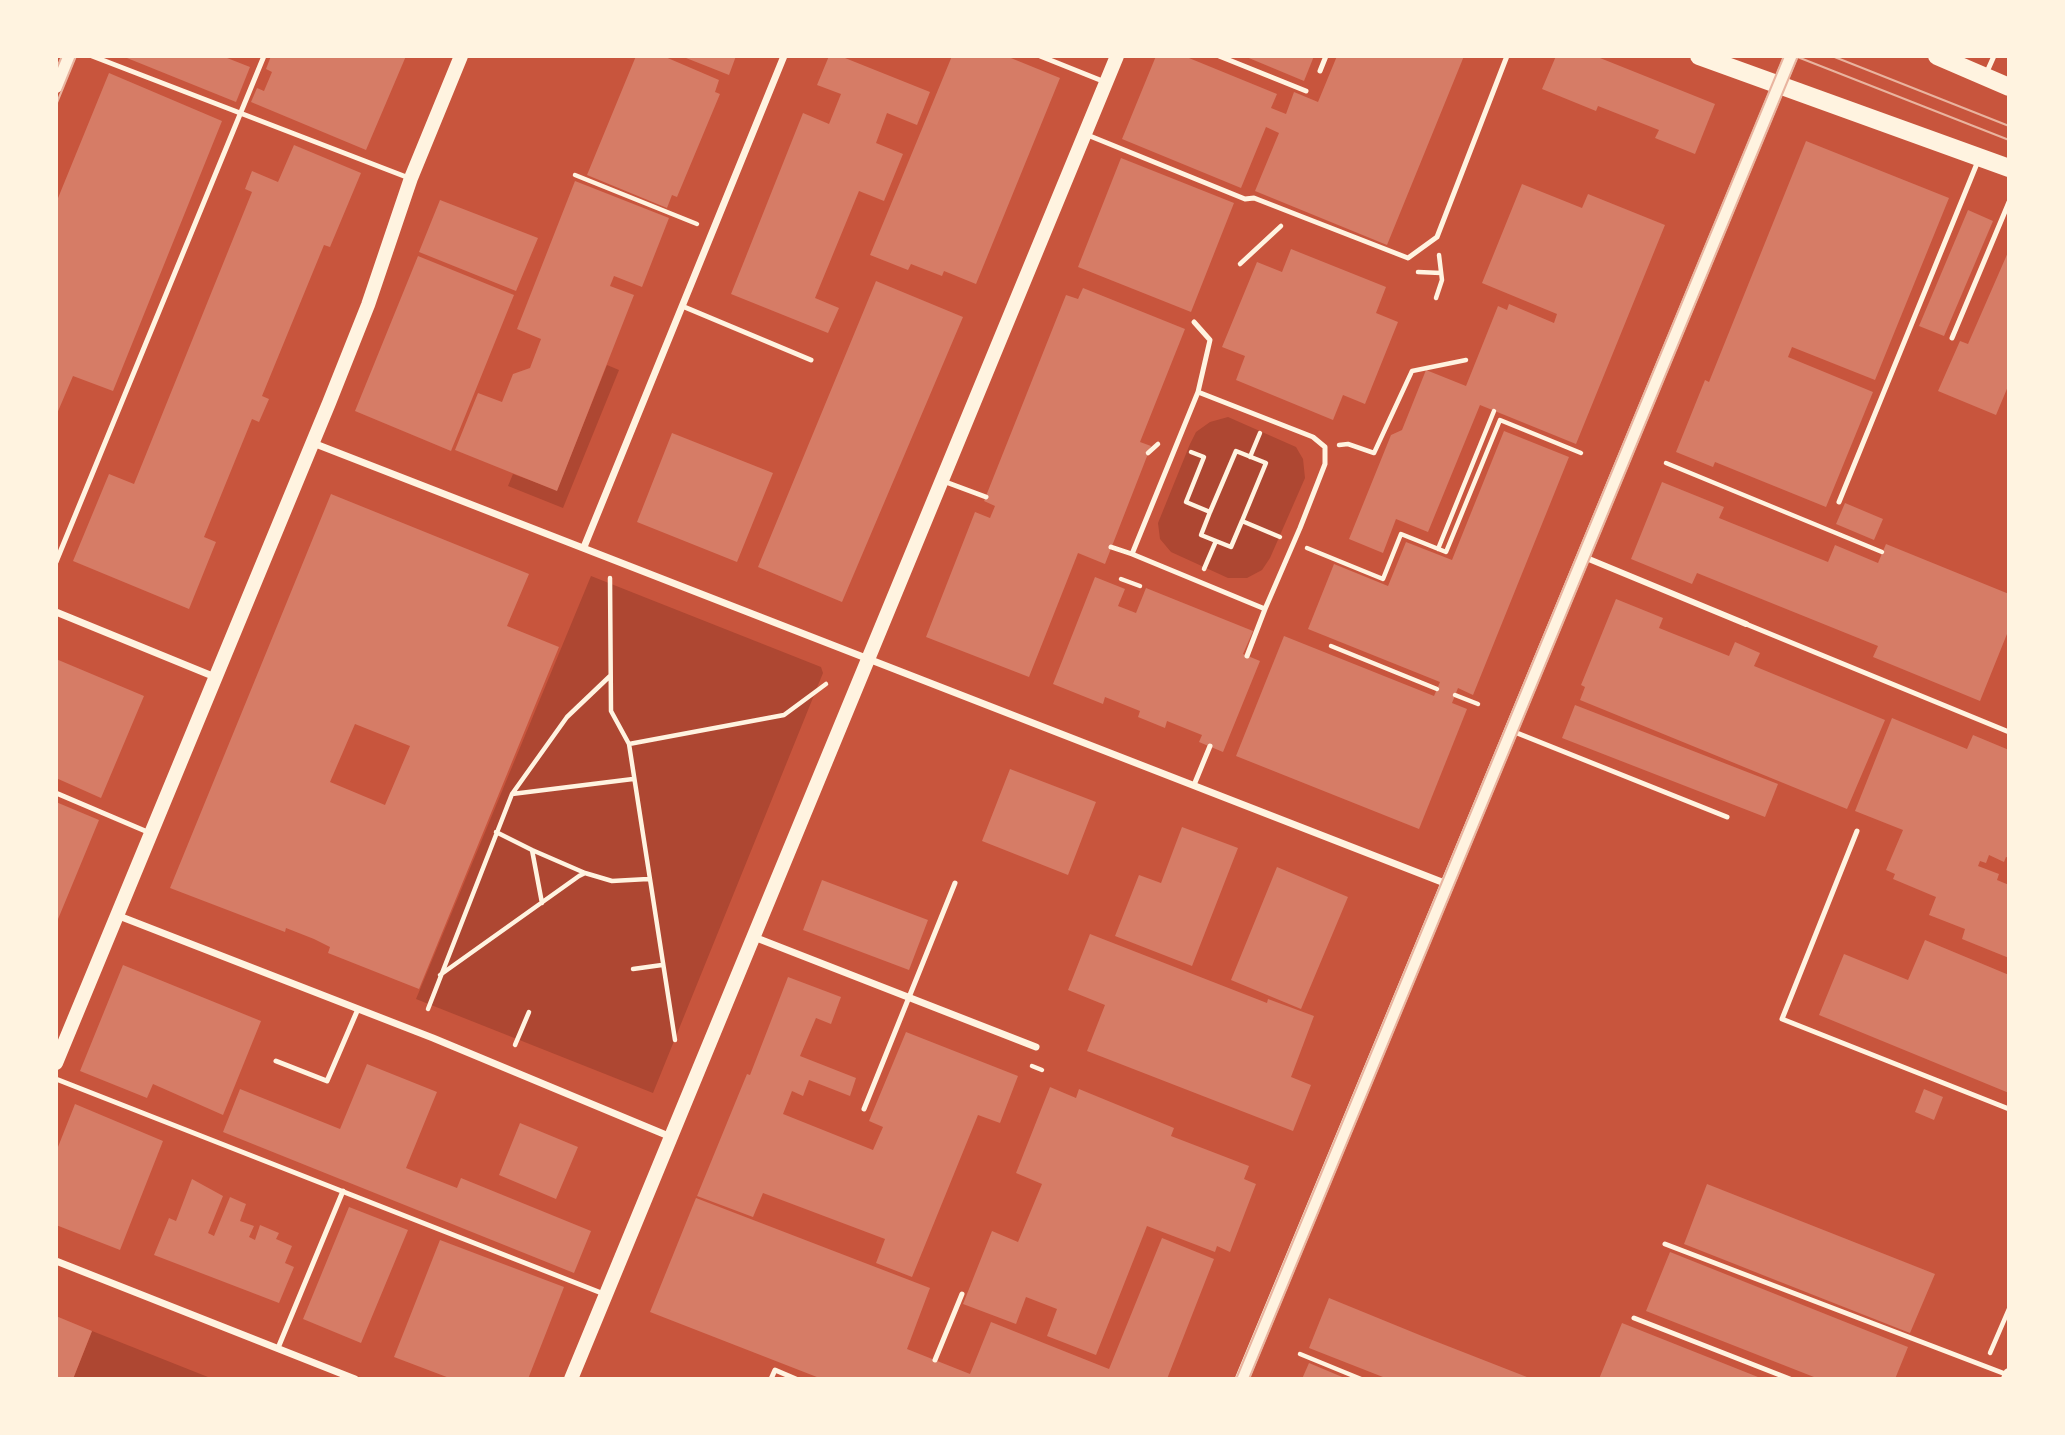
<!DOCTYPE html>
<html>
<head>
<meta charset="utf-8">
<style>
	body { margin:0 }
	#map { position:relative; width:2065px; height:1435px; overflow:hidden; background:#c8553d; font-family:"DejaVu Sans",sans-serif }
	canvas { display:block }
	.frame { position:absolute; inset:0; border:58px solid #fff3e0; pointer-events:none }
</style>
</head>
<body>
<div id="map">
<canvas width="2065" height="1435"></canvas>
<div class="frame"></div>
</div>
<script>
const context = document.querySelector('canvas').getContext('2d');
context.lineJoin = 'round';
function fillPath(path, color) { context.fillStyle = color; context.fill(path, 'evenodd'); }
const shape = rows => new Path2D(rows.map(r => 'M' + r).join(''));
function stroke(path, color, width, dash) { context.strokeStyle = color; context.lineWidth = width; context.lineCap = dash ? 'butt' : 'round'; context.setLineDash(dash || []); context.stroke(path); }
fillPath(shape([
	[607,365,619,370,563,508,508,486,513,474,557,490],
	[1228,417,1296,447,1303,459,1305,478,1270,558,1262,570,1247,578,1228,578,1171,552,1160,539,1158,523,1190,444,1196,432,1210,422],
	[591,576,821,667,823,673,653,1093,416,999],
	[92,1331,213,1379,73,1379]
]), '#ae4732');
fillPath(shape([
	[122,56,222,56,250,67,236,102],
	[271,56,406,56,366,150,251,102,257,88,264,91,272,72,266,69],
	[636,56,663,56,719,80,715,92,720,94,677,197,672,195,667,208,587,175],
	[681,56,736,56,729,75],
	[829,56,840,56,930,92,917,125,887,113,876,143,903,154,884,201,859,191,815,298,839,308,828,333,731,294,803,113,829,124,841,94,817,85],
	[952,56,1006,56,1060,78,976,284,944,271,942,276,911,264,908,270,870,255],
	[1156,56,1184,56,1277,94,1271,108,1286,114,1294,92,1318,102,1337,56,1464,56,1387,245,1255,191,1279,133,1266,127,1241,188,1122,139],
	[1244,56,1314,56,1304,81],
	[1556,56,1595,56,1715,104,1695,154,1655,138,1659,130,1598,106,1596,111,1542,89],
	[109,73,222,121,113,391,73,376,56,416,56,203],
	[1806,141,1949,198,1875,380,1792,347,1788,357,1873,392,1826,507,1715,462,1713,467,1676,452,1705,380,1709,382],
	[294,145,361,173,330,247,324,245,262,396,269,399,259,422,252,419,204,537,216,542,189,609,73,561,109,474,134,484,252,192,245,189,252,171,278,182],
	[1121,158,1234,203,1191,312,1078,267],
	[575,181,669,218,642,287,614,276,610,286,634,295,557,491,455,450,478,393,502,402,513,374,530,368,541,339,517,329],
	[1522,184,1582,208,1588,194,1665,225,1576,444,1480,405,1428,532,1396,519,1383,553,1349,539,1391,435,1402,430,1426,370,1466,386,1498,306,1507,310,1509,304,1554,323,1557,314,1482,283],
	[440,200,538,238,516,291,419,252],
	[1968,210,1993,221,1944,336,1919,326],
	[1291,249,1386,287,1376,313,1398,322,1365,404,1343,395,1333,420,1236,380,1245,356,1222,347,1257,262,1282,272],
	[2009,250,2009,384,1996,415,1938,391,1960,341,1968,344],
	[418,256,514,295,451,451,355,411],
	[876,281,963,317,842,602,758,567],
	[1083,288,1185,329,1140,442,1151,446,1105,564,1078,553,1029,677,926,637,975,512,990,518,995,506,984,501,1066,295,1078,299],
	[1504,431,1569,457,1473,695,1458,688,1452,703,1467,709,1419,829,1236,756,1284,636,1434,696,1440,682,1308,629,1334,564,1388,586,1406,542,1452,560],
	[672,433,773,473,737,562,637,522],
	[1662,482,1724,507,1719,518,1828,562,1835,545,1878,563,1886,544,2009,594,2009,629,1980,701,1873,657,1878,646,1697,573,1692,584,1631,559],
	[331,494,529,574,507,626,559,647,419,989,328,953,330,947,314,939,286,928,285,932,170,888],
	[355,724,410,746,385,805,330,782],
	[1845,503,1883,519,1874,540,1836,524],
	[1095,577,1125,589,1118,606,1136,613,1146,588,1253,631,1243,654,1260,661,1223,752,1199,742,1202,735,1167,721,1165,728,1138,717,1140,711,1105,697,1103,704,1053,684],
	[1616,599,1663,618,1659,628,1729,656,1735,642,1760,653,1754,666,1885,720,1847,809,1580,700,1585,687,1581,685],
	[56,659,144,696,101,798,56,778],
	[1575,705,1778,784,1765,817,1562,738],
	[1892,718,1967,749,1973,735,2009,750,2009,858,2006,857,2004,862,1989,855,1986,863,1980,861,1978,866,1999,874,1997,880,2009,885,2009,958,1962,939,1965,929,1929,915,1936,897,1893,879,1895,874,1886,870,1903,830,1855,811],
	[1010,769,1096,802,1068,875,982,841],
	[56,802,99,820,56,924],
	[1182,827,1238,848,1192,966,1115,936,1139,875,1161,883],
	[1277,867,1348,897,1301,1009,1231,980],
	[822,880,928,920,909,970,803,930],
	[1090,934,1267,1003,1268,999,1314,1016,1291,1077,1311,1085,1293,1131,1087,1051,1105,1005,1068,990],
	[1925,940,2009,975,2009,1093,1819,1015,1844,954,1908,980],
	[123,965,261,1021,223,1115,153,1084,147,1098,80,1071],
	[788,977,841,997,831,1024,816,1018,800,1056,856,1078,850,1096,809,1080,803,1096,792,1091,783,1114,873,1150,883,1127,869,1121,906,1032,1018,1076,1000,1123,978,1115,912,1277,876,1263,885,1239,763,1193,753,1217,697,1196,747,1074,750,1075],
	[367,1064,437,1092,406,1168,457,1188,461,1178,591,1231,574,1273,223,1132,240,1089,340,1129],
	[1050,1087,1076,1098,1079,1089,1174,1128,1171,1136,1249,1166,1244,1179,1256,1184,1230,1252,1217,1246,1215,1252,1147,1226,1096,1355,1047,1336,1057,1309,1026,1297,1016,1324,963,1304,992,1231,1018,1242,1042,1184,1016,1173],
	[1924,1089,1943,1097,1934,1120,1915,1112],
	[75,1104,163,1141,120,1250,56,1225,56,1152],
	[520,1123,578,1147,556,1199,499,1175],
	[192,1179,223,1196,208,1233,214,1236,230,1197,246,1204,240,1221,254,1226,249,1237,255,1240,260,1225,279,1233,276,1239,292,1246,285,1263,294,1267,279,1303,154,1255,169,1218,176,1221],
	[1707,1184,1935,1274,1910,1333,1684,1244],
	[696,1198,930,1288,907,1349,970,1374,991,1322,1109,1369,1162,1238,1214,1259,1167,1379,822,1379,650,1312],
	[349,1207,408,1230,361,1343,303,1319],
	[440,1240,564,1287,528,1379,452,1379,394,1357],
	[1670,1252,1908,1347,1895,1379,1819,1379,1646,1311],
	[1329,1298,1422,1336,1532,1379,1388,1379,1309,1348],
	[56,1316,92,1331,73,1379,56,1379],
	[1622,1323,1763,1379,1599,1379],
	[1309,1363,1347,1379,1302,1379]
]), '#d67c66');
stroke(shape([
	[575,175,697,224],
	[1240,264,1281,226],
	[1418,272,1441,273],
	[1436,298,1442,280,1439,255],
	[1339,445,1348,444,1374,453,1412,371,1466,360],
	[1191,452,1204,457,1186,502,1210,512,1201,535,1231,547,1242,521,1280,537],
	[1148,453,1158,444],
	[1250,457,1260,433],
	[1666,463,1882,552],
	[1210,512,1236,451,1266,463,1242,521],
	[1307,548,1383,579,1401,534,1446,552,1500,420,1581,453],
	[1438,549,1494,411],
	[1204,569,1216,541],
	[610,578,611,711,629,744,675,1040],
	[1121,579,1140,586],
	[1331,646,1437,689],
	[1455,695,1478,704],
	[629,744,784,715,826,684],
	[512,794,633,779],
	[496,832,532,850],
	[542,903,532,850,585,873],
	[633,969,662,965],
	[440,975,579,876,585,873,612,881,648,879],
	[428,1009,512,794,567,717,610,676],
	[515,1045,529,1012],
	[1032,1066,1042,1070],
	[1990,1353,2009,1309],
	[1300,1354,1361,1379]
]), '#fff3e0', 4.5);
stroke(shape([
	[92,56,409,178],
	[1040,56,1105,82],
	[1219,56,1306,91],
	[1320,71,1326,56],
	[1986,74,1994,56],
	[1085,134,1245,199,1254,198,1408,258,1437,237,1507,56],
	[682,306,811,360],
	[1952,338,2009,202],
	[943,481,986,497],
	[1839,502,1978,161],
	[1111,547,1132,554,1198,392,1210,340,1194,322],
	[1132,554,1265,609,1300,528,1325,464,1325,447,1313,437,1198,392],
	[56,562,264,56],
	[1746,624,2009,732],
	[1247,656,1265,609],
	[1512,731,1727,817],
	[1194,785,1210,746],
	[56,793,150,833],
	[1857,831,1782,1019,2009,1109],
	[276,1061,327,1081,358,1009],
	[56,1079,604,1294],
	[864,1109,955,883],
	[1665,1244,2008,1375],
	[1634,1318,1790,1379],
	[278,1348,343,1191],
	[935,1360,962,1294],
	[771,1379,775,1370,796,1379]
]), '#fff3e0', 5);
stroke(shape([
	[1584,557,1746,624]
]), '#fff3e0', 6);
stroke(shape([
	[313,443,1447,884],
	[584,547,784,56],
	[56,612,215,677],
	[119,916,433,1038,671,1137],
	[754,937,1036,1047],
	[56,1261,355,1379]
]), '#fff3e0', 7);
stroke(shape([
	[2007,1379,2009,1374]
]), '#fff3e0', 12);
stroke(shape([
	[56,86,69,56],
	[56,1063,329,403,368,305,411,178,461,56],
	[571,1379,1117,56],
	[1242,1379,1791,56]
]), '#fff3e0', 14);
stroke(shape([
	[1699,56,2009,168],
	[1937,56,2009,87]
]), '#fff3e0', 18);
stroke(shape([
	[1795,56,2009,140],
	[1832,56,2009,126],
	[56,70,62,56],
	[56,105,76,56],
	[1236,1379,1784,56],
	[1249,1379,1798,56]
]), '#e9b49f', 2);
</script>
</body>
</html>
